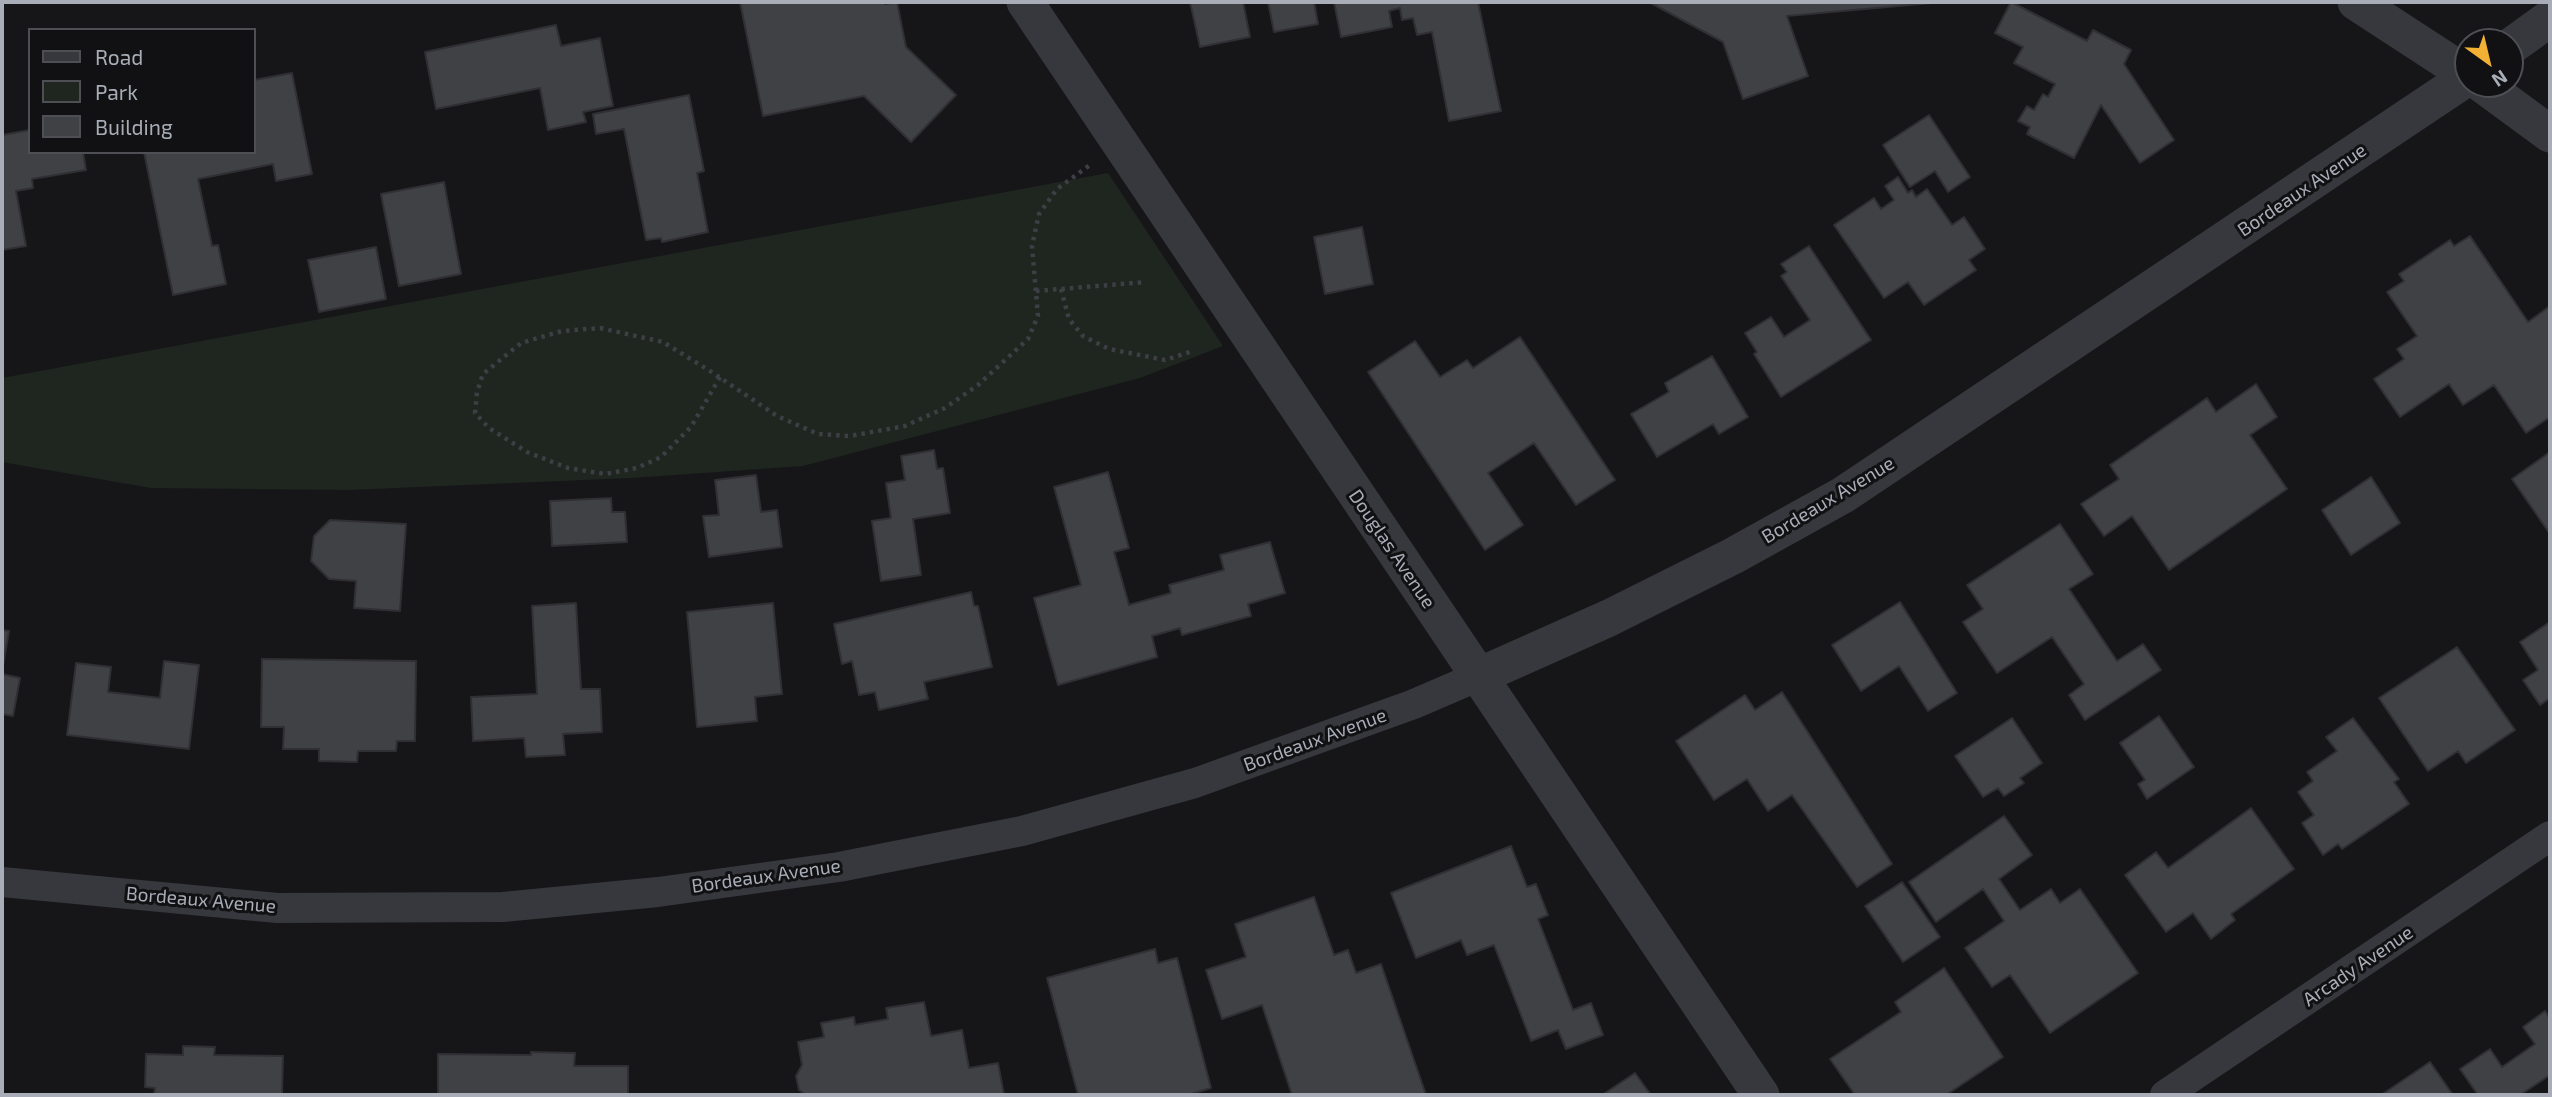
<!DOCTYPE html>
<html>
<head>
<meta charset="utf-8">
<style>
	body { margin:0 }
	#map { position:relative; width:2552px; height:1097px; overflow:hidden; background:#161618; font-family:"Exo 2",sans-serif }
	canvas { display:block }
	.frame { position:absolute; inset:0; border:4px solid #a8adb8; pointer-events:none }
	.legend { position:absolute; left:28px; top:28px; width:228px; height:126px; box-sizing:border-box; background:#111113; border:2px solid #4d4f55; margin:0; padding:9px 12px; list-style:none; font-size:21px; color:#a8adb8 }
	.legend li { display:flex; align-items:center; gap:14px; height:35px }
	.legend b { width:35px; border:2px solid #4d4f55 }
	.north { position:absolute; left:2454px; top:28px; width:70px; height:70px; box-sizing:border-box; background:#111113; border:2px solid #4d4f55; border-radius:50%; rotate:146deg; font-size:19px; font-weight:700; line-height:28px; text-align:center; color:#a8adb8 }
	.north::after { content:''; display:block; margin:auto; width:24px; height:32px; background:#f2b134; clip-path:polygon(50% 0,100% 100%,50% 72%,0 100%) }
</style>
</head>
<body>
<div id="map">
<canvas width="2552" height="1097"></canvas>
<div class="frame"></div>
<ul class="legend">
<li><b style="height:9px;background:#37383d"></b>Road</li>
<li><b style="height:19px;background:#1e261f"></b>Park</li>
<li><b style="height:19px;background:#404145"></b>Building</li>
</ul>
<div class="north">N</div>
</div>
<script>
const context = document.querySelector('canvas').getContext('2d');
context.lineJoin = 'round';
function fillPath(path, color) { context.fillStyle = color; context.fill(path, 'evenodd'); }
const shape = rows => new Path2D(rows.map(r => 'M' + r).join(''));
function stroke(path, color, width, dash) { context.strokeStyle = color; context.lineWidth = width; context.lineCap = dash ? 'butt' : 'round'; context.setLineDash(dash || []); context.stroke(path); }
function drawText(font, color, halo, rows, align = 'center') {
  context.font = font + ' "Exo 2",sans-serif'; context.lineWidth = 6; context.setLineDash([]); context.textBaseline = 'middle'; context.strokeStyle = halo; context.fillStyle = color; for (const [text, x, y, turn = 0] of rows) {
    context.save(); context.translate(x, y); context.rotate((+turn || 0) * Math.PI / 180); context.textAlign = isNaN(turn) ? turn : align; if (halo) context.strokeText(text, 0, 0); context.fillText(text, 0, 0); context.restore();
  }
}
fillPath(shape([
	[1108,173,1223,346,1140,378,803,466,631,478,348,490,151,488,2,462,2,378]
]), '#1e261f');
const building = shape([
	[740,2,885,2,885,4,897,2,906,47,956,95,911,142,864,96,763,116,740,2],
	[1190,2,1243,2,1250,37,1200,47,1190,2],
	[1268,2,1314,2,1318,24,1274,32,1268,2],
	[1334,2,1478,2,1501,111,1449,121,1432,32,1417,35,1413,18,1402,20,1400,8,1389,11,1392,27,1341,37,1334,2],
	[1649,2,1943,2,1787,16,1808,76,1743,99,1723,42,1649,2],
	[2011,2,2087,41,2093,30,2131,50,2124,64,2174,140,2140,163,2101,105,2074,158,2027,134,2030,127,2018,121,2027,106,2034,110,2043,94,2048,97,2055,84,2014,63,2023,47,1995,33,2011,2],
	[556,25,561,46,600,38,613,106,583,112,586,122,548,130,540,88,436,109,425,52,556,25],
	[292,73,312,174,276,181,273,164,198,179,212,246,218,245,226,284,173,295,144,152,254,152,254,80,292,73],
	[689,95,704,171,697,173,708,232,662,242,661,238,646,240,624,129,596,134,593,114,689,95],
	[1929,115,1970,177,1948,192,1935,171,1910,187,1883,145,1929,115],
	[30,130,30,152,83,152,86,170,32,179,33,188,16,191,26,246,2,250,2,135,30,130],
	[1898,177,1908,193,1912,190,1916,197,1927,189,1952,225,1964,217,1985,249,1969,260,1976,270,1924,305,1908,282,1884,298,1834,225,1874,198,1881,209,1894,200,1885,186,1898,177],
	[444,182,461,274,399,286,381,194,444,182],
	[1362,227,1373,284,1325,294,1314,237,1362,227],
	[2470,236,2528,322,2550,306,2550,417,2526,433,2494,385,2463,405,2449,384,2400,417,2374,379,2404,359,2397,349,2417,336,2387,292,2404,281,2399,274,2450,240,2454,246,2470,236],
	[1809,246,1871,340,1781,397,1754,354,1757,352,1745,333,1771,317,1784,337,1810,320,1781,276,1787,272,1781,264,1809,246],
	[376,247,386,299,319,312,308,260,376,247],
	[1520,337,1615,480,1576,505,1534,443,1488,473,1523,525,1485,550,1368,372,1415,341,1440,377,1467,360,1473,368,1520,337],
	[1712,356,1748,417,1719,434,1713,424,1657,457,1631,414,1669,392,1665,383,1712,356],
	[2256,384,2277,417,2250,435,2287,489,2169,570,2132,516,2104,536,2081,504,2119,479,2110,465,2207,398,2216,412,2256,384],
	[934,450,937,469,943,468,950,513,913,519,921,575,881,581,872,521,891,518,886,483,905,480,901,456,934,450],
	[2550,452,2550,534,2512,479,2550,452],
	[1108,472,1129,548,1114,552,1129,605,1171,593,1169,585,1224,570,1220,555,1270,542,1285,593,1248,604,1251,616,1182,635,1180,628,1152,636,1157,657,1058,685,1034,598,1081,585,1054,487,1108,472],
	[756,475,761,512,777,510,782,547,709,557,703,516,719,515,715,480,756,475],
	[2371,477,2400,523,2351,555,2322,510,2371,477],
	[611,498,612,512,625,512,627,542,552,546,550,501,611,498],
	[330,520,406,524,400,611,354,608,356,581,329,579,311,561,314,536,330,520],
	[2060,524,2093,574,2069,589,2117,661,2143,644,2161,670,2085,720,2069,695,2084,684,2052,637,1997,673,1963,622,1983,609,1967,585,2060,524],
	[971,592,974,606,978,606,992,667,924,682,928,699,879,710,875,692,859,695,852,661,842,664,834,624,971,592],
	[1900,602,1957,693,1928,711,1899,666,1861,691,1832,645,1900,602],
	[576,603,581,689,600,689,602,732,563,734,565,755,526,757,524,738,473,741,471,697,537,694,532,606,576,603],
	[773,603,782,694,755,697,757,721,697,727,687,612,773,603],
	[2550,622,2550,698,2540,705,2523,680,2538,670,2520,642,2550,622],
	[2,630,9,631,2,671,2,630],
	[2457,647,2515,730,2466,763,2458,751,2428,771,2379,698,2457,647],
	[262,659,416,661,415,741,397,741,396,751,358,751,357,762,319,761,319,749,283,749,284,727,261,727,262,659],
	[164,661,199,665,189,749,67,735,76,663,111,667,108,692,160,698,164,661],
	[2,674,20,678,13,716,2,714,2,674],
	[1782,692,1892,864,1857,887,1792,795,1768,811,1747,779,1714,800,1676,741,1745,695,1755,710,1782,692],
	[2159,716,2194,767,2147,799,2138,784,2145,780,2120,743,2159,716],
	[2012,718,2042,763,2020,778,2024,783,2004,796,1998,788,1983,797,1955,756,2012,718],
	[2353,718,2399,779,2394,782,2409,804,2342,849,2338,844,2323,855,2302,823,2314,815,2298,792,2313,781,2307,772,2337,751,2326,737,2353,718],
	[2251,808,2294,869,2231,914,2235,920,2211,939,2193,913,2166,932,2125,875,2156,852,2168,868,2251,808],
	[2004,816,2032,855,1999,879,2020,910,2051,889,2060,903,2080,889,2138,973,2050,1033,2010,975,1992,987,1965,948,2004,921,1983,889,1936,922,1909,882,2004,816],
	[1511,846,1527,887,1536,884,1548,915,1538,919,1573,1010,1591,1003,1603,1035,1566,1049,1558,1030,1531,1041,1494,945,1467,955,1461,940,1416,958,1391,893,1511,846],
	[1902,882,1940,937,1903,962,1865,906,1902,882],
	[1314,897,1334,955,1348,950,1356,973,1381,964,1426,1095,1292,1095,1262,1005,1222,1019,1206,970,1246,957,1235,924,1314,897],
	[1155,949,1158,963,1177,958,1211,1088,1188,1095,1078,1095,1047,978,1155,949],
	[1944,968,2003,1057,1946,1095,1855,1095,1830,1059,1901,1012,1895,1002,1944,968],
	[924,1002,931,1036,962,1030,969,1068,998,1063,1004,1095,806,1095,799,1090,796,1076,802,1065,798,1042,824,1037,821,1023,854,1017,855,1025,888,1019,886,1008,924,1002],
	[2545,1011,2550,1019,2550,1075,2520,1095,2478,1095,2460,1069,2490,1049,2502,1067,2535,1044,2523,1027,2545,1011],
	[183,1046,215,1047,214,1055,283,1056,282,1095,154,1094,155,1088,145,1087,146,1054,183,1055,183,1046],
	[531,1052,575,1053,574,1066,628,1066,628,1095,438,1095,438,1054,531,1055,531,1052],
	[2430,1062,2453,1095,2381,1095,2430,1062],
	[1635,1073,1651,1095,1602,1095,1635,1073]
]);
fillPath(building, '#404145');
stroke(building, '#303034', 2);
stroke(shape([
	[1061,289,1069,319,1083,336,1109,349,1165,360,1193,351],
	[1036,291,1146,282],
	[720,377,691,427,661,457,637,468,605,474,568,468,527,452,489,428,475,413,477,392,483,374,521,343,562,331,600,328,663,342,710,371,777,416,818,434,850,436,905,426,945,408,978,385,1028,339,1038,316,1032,246,1039,214,1057,189,1090,165]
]), '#3d3f44', 4.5, [3.5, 5]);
stroke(shape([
	[2,882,277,908,503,907,658,892,839,867,1022,831,1195,783,1414,704,1479,676],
	[2165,1095,2550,836]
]), '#37383d', 30);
stroke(shape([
	[1025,2,1761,1095],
	[2356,2,2468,75],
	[2510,47,2550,18],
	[2482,84,2550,134],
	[1479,676,1609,618,1733,556,1843,495,2468,77]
]), '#37383d', 37);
drawText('19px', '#a8adb8', '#111113', [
	["Bordeaux Avenue",2302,190,-34],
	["Bordeaux Avenue",1828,500,-31],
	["Douglas Avenue",1392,549,56],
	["Bordeaux Avenue",1315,740,-20],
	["Bordeaux Avenue",766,876,-8],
	["Bordeaux Avenue",201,900,5],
	["Arcady Avenue",2358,966,-34]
]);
</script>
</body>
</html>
